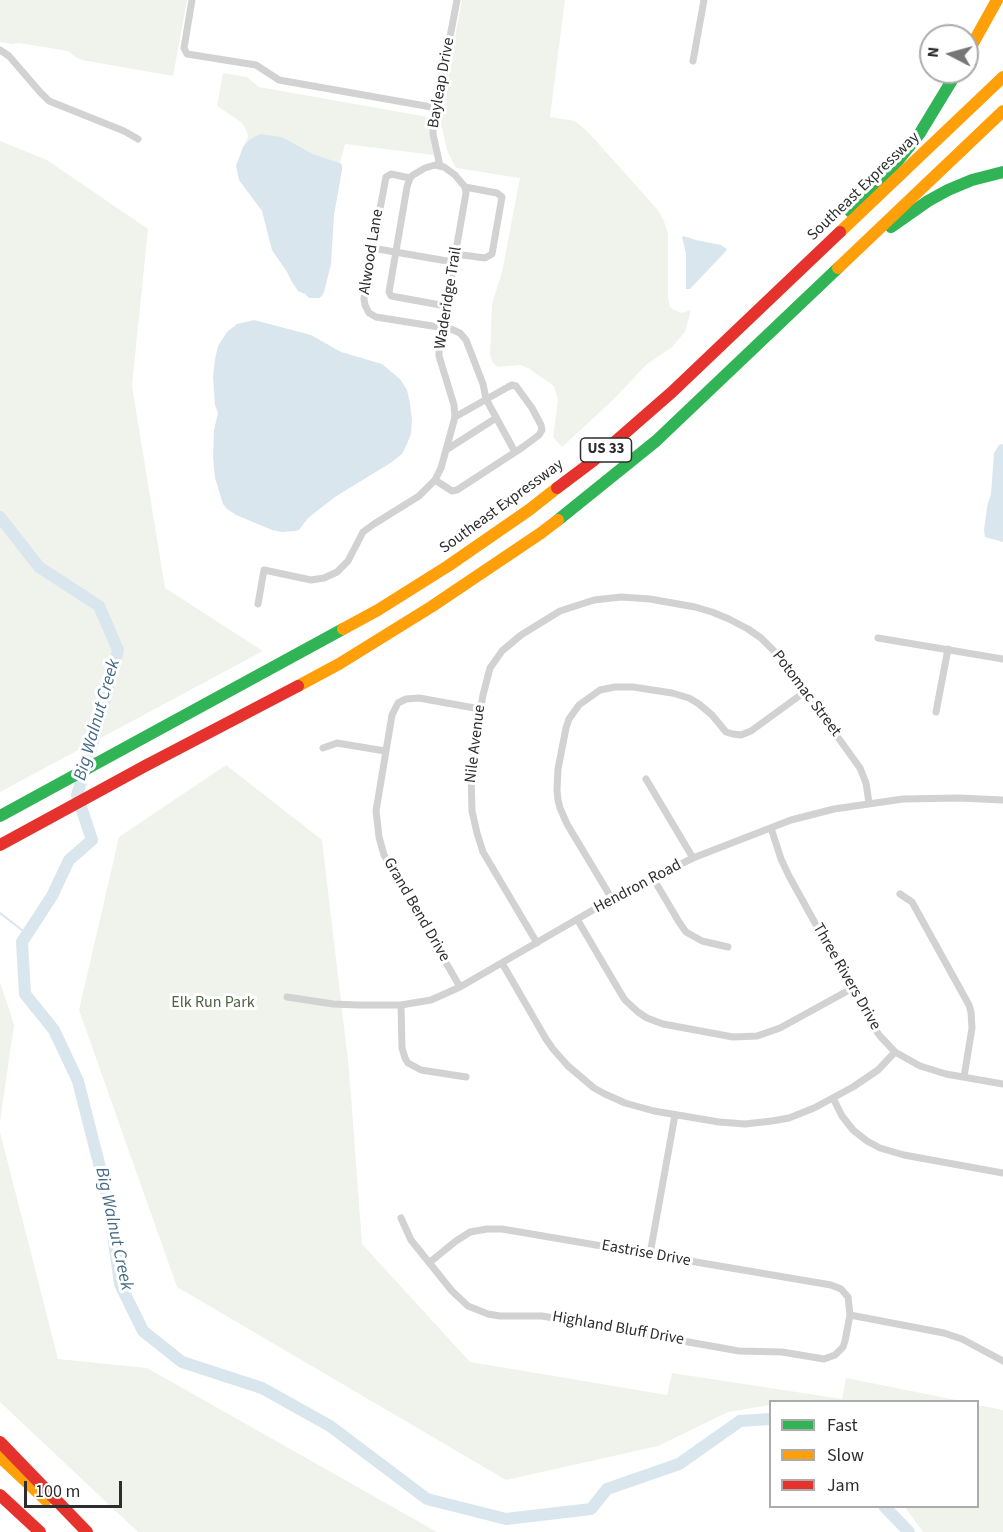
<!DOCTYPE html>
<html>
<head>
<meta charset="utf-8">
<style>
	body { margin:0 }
	#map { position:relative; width:1003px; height:1532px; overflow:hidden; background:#fff; font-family:"Source Sans 3",sans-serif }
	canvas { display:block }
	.legend { position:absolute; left:769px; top:1400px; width:210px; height:108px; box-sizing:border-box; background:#fff; border:2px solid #ababab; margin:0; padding:8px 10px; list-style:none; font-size:18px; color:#2d2d2d }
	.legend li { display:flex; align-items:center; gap:12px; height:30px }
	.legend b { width:30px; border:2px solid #ababab }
	.north { position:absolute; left:919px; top:24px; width:60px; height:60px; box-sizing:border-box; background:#fff; border:2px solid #ababab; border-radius:50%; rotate:276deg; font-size:16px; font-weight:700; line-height:24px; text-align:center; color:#2d2d2d }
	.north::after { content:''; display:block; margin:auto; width:21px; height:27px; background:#767676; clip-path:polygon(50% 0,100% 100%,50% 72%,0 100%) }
	.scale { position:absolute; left:24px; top:1481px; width:98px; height:27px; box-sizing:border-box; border:3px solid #2d2d2d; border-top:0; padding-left:8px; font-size:18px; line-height:21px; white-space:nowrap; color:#2d2d2d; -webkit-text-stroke:4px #fff; paint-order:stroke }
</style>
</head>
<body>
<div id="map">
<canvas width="1003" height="1532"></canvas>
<ul class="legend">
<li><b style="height:8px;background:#30b455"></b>Fast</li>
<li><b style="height:8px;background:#ff9f0a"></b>Slow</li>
<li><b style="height:8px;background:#e5322d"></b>Jam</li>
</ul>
<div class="north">N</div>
<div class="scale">100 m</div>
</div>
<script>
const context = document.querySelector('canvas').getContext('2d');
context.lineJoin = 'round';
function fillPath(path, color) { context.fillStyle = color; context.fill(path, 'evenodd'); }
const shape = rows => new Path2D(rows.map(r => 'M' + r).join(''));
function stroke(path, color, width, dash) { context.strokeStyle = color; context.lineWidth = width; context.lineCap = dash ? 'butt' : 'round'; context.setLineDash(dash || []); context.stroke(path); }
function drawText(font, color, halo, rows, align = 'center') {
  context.font = font + ' "Source Sans 3",sans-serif'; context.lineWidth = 6; context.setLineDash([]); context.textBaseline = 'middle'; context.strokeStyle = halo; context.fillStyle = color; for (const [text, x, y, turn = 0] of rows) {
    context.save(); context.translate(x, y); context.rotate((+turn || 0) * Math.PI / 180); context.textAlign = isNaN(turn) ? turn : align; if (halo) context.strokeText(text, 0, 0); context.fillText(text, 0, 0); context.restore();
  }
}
fillPath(shape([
	[0,0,187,0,173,76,82,60,77,58,68,51,19,43,12,44,0,42],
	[462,0,565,0,550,117,575,121,588,132,657,209,664,221,668,234,668,299,670,307,674,310,682,313,691,310,685,332,672,347,646,365,613,400,562,447,553,437,558,400,554,386,528,368,520,365,498,367,493,363,490,355,492,304,502,272,520,178,456,168,447,150,442,128,438,127],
	[223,73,247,77,259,87,428,117,430,135,434,155,345,144,340,163,313,154,282,137,262,134,249,140,243,147,248,137,247,132,245,128,241,122,217,106],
	[0,141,47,160,148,229,132,386,165,588,263,651,0,792],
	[226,765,322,840,349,1069,362,1244,470,1362,667,1395,672,1373,842,1399,846,1378,961,1401,770,1402,770,1405,728,1412,658,1446,506,1480,177,1287,79,1010,119,837],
	[0,982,14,1025,0,1122],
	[0,1132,58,1359,147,1368,437,1532,138,1532,0,1402],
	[978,1405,1003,1410,1003,1532,923,1532,905,1507,978,1506]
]), '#f0f3ec');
fillPath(shape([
	[262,134,282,137,313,154,340,163,342,165,342,170,334,215,331,264,324,292,322,296,319,298,309,298,305,294,298,291,292,282,287,272,272,250,262,211,239,180,236,166,243,147,249,140,258,135],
	[683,236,696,240,721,245,727,249,726,251,690,289,686,289,686,253,682,237],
	[254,320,311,335,341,352,382,364,400,379,407,390,410,403,412,420,411,434,407,444,402,454,392,462,335,497,308,518,299,530,295,531,282,532,272,530,236,515,227,509,223,504,215,478,213,457,214,430,218,413,215,405,213,377,215,359,218,346,227,332,237,324],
	[1003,444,1003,542,985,537,984,530,987,507,991,494,994,453,999,445]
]), '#dae6ee');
stroke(shape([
	[0,913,27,934]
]), '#dae6ee', 2);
stroke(shape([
	[0,517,39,567,99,606,118,650,96,732,77,795,92,840,69,860,52,896,22,942,25,994,54,1030,78,1081,108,1199,120,1284,143,1331,182,1362,262,1388,330,1426,427,1499,506,1519,591,1509,607,1489,679,1464,740,1421,770,1419],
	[884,1506,909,1532]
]), '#dae6ee', 12);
stroke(shape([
	[192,0,184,48,187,54,256,65,279,80,437,108],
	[0,50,9,56,40,92,49,101,124,131,138,139],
	[693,61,704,0],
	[440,166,433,134,433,126,457,0],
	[410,178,391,174,386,177,365,289,364,299,365,305,369,313,376,317,451,329,460,333,466,340,483,384,486,399,515,452],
	[372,248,453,262],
	[455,254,485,258,492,254,502,197,497,193,465,187],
	[446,450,496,418],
	[435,480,452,491,457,490,523,447,539,435,542,430,541,425,532,408,516,386,512,385,508,387,455,417],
	[258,604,264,570,311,580,324,578,337,572,348,561,363,532,374,524,419,496,435,480,441,468,455,417,454,405,439,356,439,348,466,193,465,187,455,175,444,167,435,165,425,168,413,175,410,178,407,187,389,292,391,296,446,306],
	[878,638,1003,659],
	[936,712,948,649],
	[323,748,337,743,385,751],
	[646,779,693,858],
	[771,828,781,859,789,876,871,1024,880,1036,895,1052,920,1066,946,1074,1003,1084],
	[653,878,679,922,686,932,702,941,728,947],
	[900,894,912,902,969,1005,971,1012,972,1028,964,1077],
	[612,899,567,824,560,808,558,800,557,790,558,769,566,728,569,719,579,705,600,690,615,687,633,687,672,693,689,698,699,704,712,715,726,732,733,734,741,735,751,731,806,691],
	[577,919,620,992,625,1000,638,1012,647,1018,663,1024,733,1037,757,1036,780,1028,851,989],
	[537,943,483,852,477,833,472,811,471,771,483,695,490,668,502,651,521,635,560,611,594,600,621,597,650,599,695,607,712,612,729,619,748,629,761,638,781,658,860,768,866,783,869,803],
	[502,963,546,1039,553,1049,568,1066,594,1088,605,1094,625,1103,654,1111,719,1122,745,1124,772,1121,789,1118,814,1108,853,1087,878,1070,895,1052],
	[460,987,384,855,379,837,376,811,392,715,398,703,406,699,419,698,480,709],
	[287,997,333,1004,358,1005,401,1005,431,1000,460,987,612,899,653,878,693,858,791,820,834,809,903,799,959,798,1003,800],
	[401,1005,402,1048,405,1058,408,1063,421,1070,466,1077],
	[833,1098,842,1116,853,1130,867,1141,880,1148,904,1155,1003,1173],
	[401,1218,411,1240,452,1291,468,1306,488,1314,500,1316,542,1316,739,1351,782,1352,824,1359,835,1355,843,1347,845,1341,850,1315,848,1297,841,1289,831,1285,502,1229,487,1229,470,1232,456,1241,430,1262],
	[650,1254,675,1115],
	[850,1315,944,1333,962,1339,1003,1361]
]), '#d2d2d2', 7);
stroke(shape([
	[851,212,888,173,920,133,957,72],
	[891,227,928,201,948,190,972,180,1003,172],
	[558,520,656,441,838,268],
	[0,816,343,629]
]), '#30b455', 12);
stroke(shape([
	[967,54,997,0],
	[840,232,1003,77],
	[838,268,1003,111],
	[343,629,378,610,448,566,529,510,557,488],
	[298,686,339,664,431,607,541,533,558,520],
	[0,1457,46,1500]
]), '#ff9f0a', 12);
stroke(shape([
	[557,488,593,461,672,392,840,232],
	[0,845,145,766,298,686],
	[0,1442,87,1532],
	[0,1495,40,1532]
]), '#e5322d', 12);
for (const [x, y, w] of [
	[606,450,51]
]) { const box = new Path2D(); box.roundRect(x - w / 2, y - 12, w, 24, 4.5); context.fillStyle = '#fff'; context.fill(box); stroke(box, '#2d2d2d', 1.5); }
drawText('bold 15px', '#2d2d2d', null, [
	["US 33",606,450]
]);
drawText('16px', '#2d2d2d', '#fff', [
	["Bayleap Drive",442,83,-80],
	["Southeast Expressway",864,187,-44],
	["Alwood Lane",372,252,-81],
	["Waderidge Trail",449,298,-81],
	["Southeast Expressway",502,507,-36],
	["Potomac Street",806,694,53],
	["Nile Avenue",476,744,-83],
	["Hendron Road",638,887,-28],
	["Grand Bend Drive",416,910,60],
	["Three Rivers Drive",846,977,60],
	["Eastrise Drive",646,1254,10],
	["Highland Bluff Drive",618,1329,10]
]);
drawText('16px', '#4f6340', '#fff', [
	["Elk Run Park",213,1003]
]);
drawText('italic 18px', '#456a85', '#fff', [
	["Big Walnut Creek",98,720,-74],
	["Big Walnut Creek",113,1229,78]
]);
</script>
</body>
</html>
